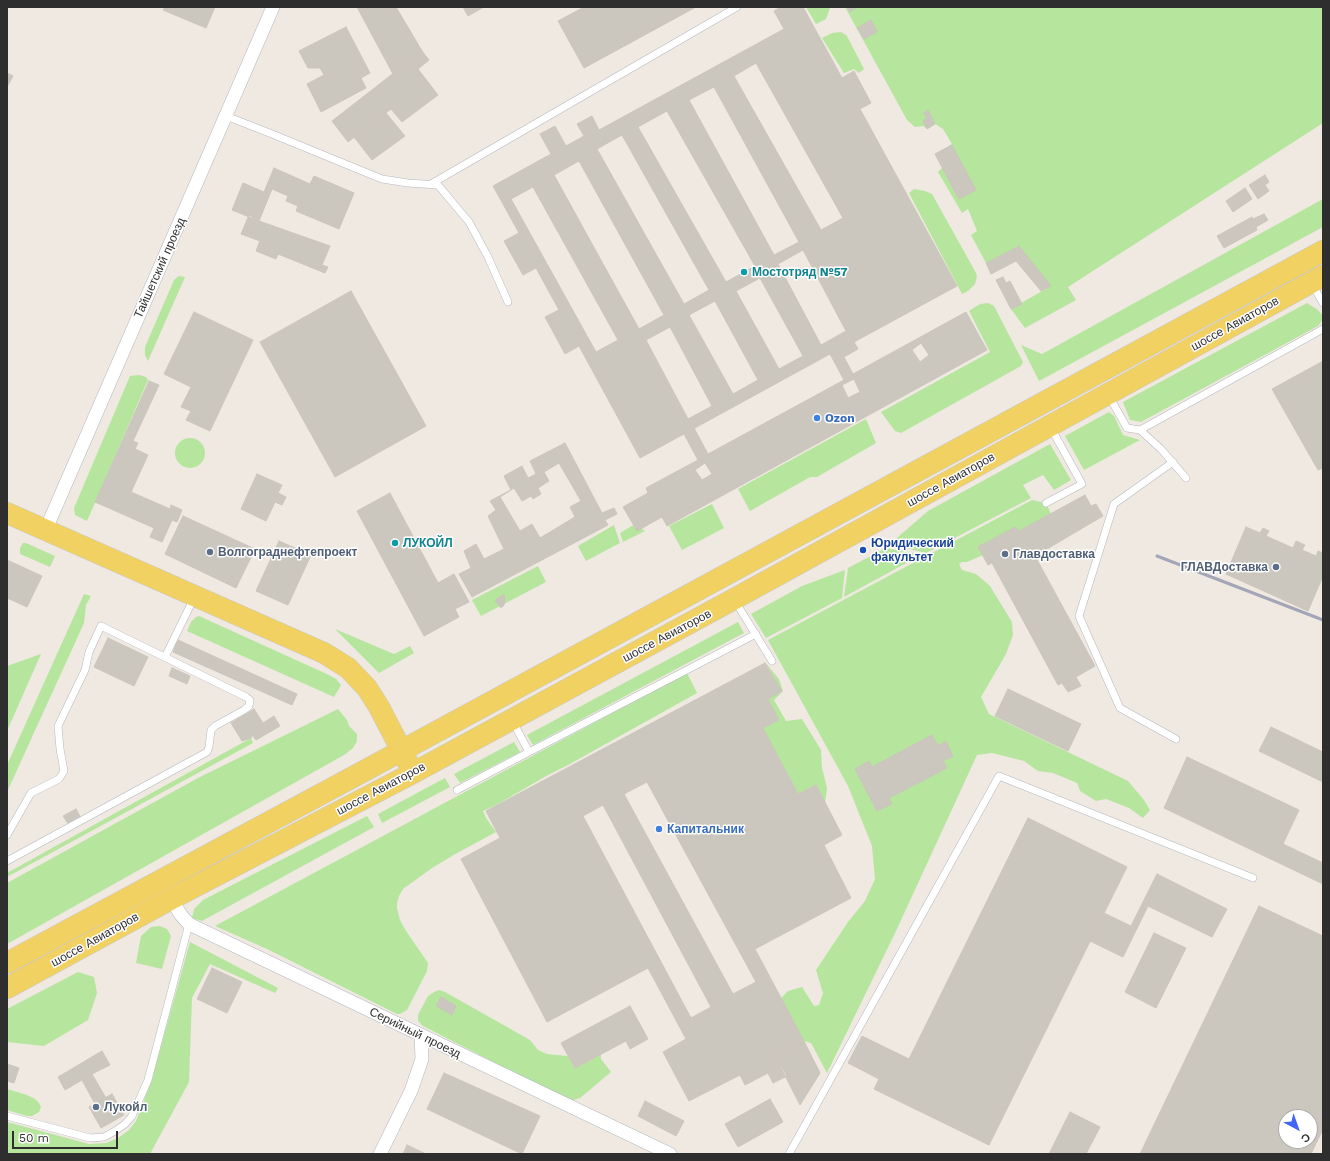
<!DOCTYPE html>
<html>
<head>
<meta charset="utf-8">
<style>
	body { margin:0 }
	#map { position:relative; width:1330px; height:1161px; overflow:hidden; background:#efe9e1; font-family:"Work Sans",sans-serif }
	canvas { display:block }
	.frame { position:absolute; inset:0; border:8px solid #2e2e2e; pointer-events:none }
	.north { position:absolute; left:1278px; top:1109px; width:40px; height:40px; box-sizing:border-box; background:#fff; border:1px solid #ababab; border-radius:50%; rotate:139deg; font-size:11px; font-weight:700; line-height:16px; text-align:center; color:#2e2e2e }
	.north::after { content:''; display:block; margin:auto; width:14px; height:18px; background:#4264fb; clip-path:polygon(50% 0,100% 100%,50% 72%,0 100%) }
	.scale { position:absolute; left:12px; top:1131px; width:106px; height:18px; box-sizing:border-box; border:2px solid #2e2e2e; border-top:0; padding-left:5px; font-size:12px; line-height:14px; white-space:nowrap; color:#2e2e2e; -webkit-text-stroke:3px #fff; paint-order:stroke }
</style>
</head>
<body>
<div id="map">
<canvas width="1330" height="1161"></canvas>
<div class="frame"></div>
<div class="north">С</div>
<div class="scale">50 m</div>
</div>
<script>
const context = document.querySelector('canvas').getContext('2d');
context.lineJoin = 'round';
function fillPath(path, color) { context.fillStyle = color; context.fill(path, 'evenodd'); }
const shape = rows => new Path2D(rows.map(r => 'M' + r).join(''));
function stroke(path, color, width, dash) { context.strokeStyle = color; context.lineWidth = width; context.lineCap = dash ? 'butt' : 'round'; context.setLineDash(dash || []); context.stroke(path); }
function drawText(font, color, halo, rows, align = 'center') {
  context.font = font + ' "Work Sans",sans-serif'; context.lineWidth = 3; context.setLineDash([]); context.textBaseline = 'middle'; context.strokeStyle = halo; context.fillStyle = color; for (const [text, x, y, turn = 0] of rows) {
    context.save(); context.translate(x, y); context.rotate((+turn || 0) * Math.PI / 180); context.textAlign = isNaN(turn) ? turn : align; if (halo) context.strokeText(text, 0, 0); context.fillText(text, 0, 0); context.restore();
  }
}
fillPath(shape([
	[806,7,829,7,830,8,826,19,816,24],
	[845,7,1323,7,1323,123,1068,287,1076,300,1025,328,1011,309,1049,287,1019,247,986,263,971,235,977,231,968,209,962,213,938,172,942,168,935,154,952,144,943,129,935,124,927,129,923,126,915,127,907,120],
	[841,32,846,35,849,40,864,69,859,73,854,69,844,73,822,38,832,33],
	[914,189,925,191,932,194,975,271,977,276,975,284,968,291,962,294,909,193],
	[1323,199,1323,227,1039,381,1021,345,1042,354],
	[179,276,185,277,148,361,145,355,145,347,174,280],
	[988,303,994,306,1023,362,1021,366,901,433,895,431,881,412,990,352,969,311,980,304],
	[1307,303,1318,310,1323,316,1323,319,1318,326,1141,422,1130,420,1123,402],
	[139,375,146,377,148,380,87,521,75,515,74,508,130,376],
	[1109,412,1114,416,1123,435,1140,440,1084,470,1065,436],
	[866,419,876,443,817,477,810,477,750,511,738,489],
	'175 453a15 15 0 1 1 30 0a15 15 0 1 1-30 0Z',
	[1050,444,1071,480,1054,490,1043,475,1023,485,1031,498,926,553,890,544,928,511],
	[1032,500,1046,503,1051,514,1019,531,1015,527,979,547,983,555,967,562,962,562,959,564,962,570,976,574,990,586,1012,622,1013,635,1006,654,981,697,989,714,1128,781,1144,800,1150,810,1143,818,1129,808,1106,799,1096,801,1080,791,1077,783,1053,773,1038,771,1024,761,992,753,977,755,896,931,827,1073,811,1043,804,1041,781,998,788,991,802,987,814,1006,819,1005,823,993,816,970,848,922,865,901,875,879,872,846,848,786,768,640],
	[712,504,724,528,682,550,669,526],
	[635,524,645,531,623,542,620,533],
	[614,525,620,543,586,561,578,546],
	[23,543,26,543,55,556,50,567,20,554,20,548],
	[886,548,921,555,844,597,848,568],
	[538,566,546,582,481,616,472,600],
	[845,570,842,598,766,638,751,614,802,586],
	[84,594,91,596,86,605,84,623,7,792,7,765],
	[199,616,329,675,336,679,341,685,334,697,187,631,191,622,196,617],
	[738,622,744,633,533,745,527,735],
	[335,629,394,654,410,646,414,653,379,673],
	[41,654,7,731,7,666],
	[765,662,779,679,783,691,774,700,786,721,802,719,821,750,822,768,827,788,825,803,816,785,798,794,763,728,779,720,768,699,782,691],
	[687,673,697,693,568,765,548,775,498,804,483,811,486,818,496,832,457,853,432,868,403,889,399,896,397,903,397,908,400,920,406,931,428,963,427,971,407,1010,400,1014,397,1014,267,949,215,926],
	[338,709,347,720,349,726,357,734,357,741,353,748,344,755,7,944,7,883,198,778],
	[251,738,253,743,7,877,7,873],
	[514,742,520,752,460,783,454,774],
	[445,778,450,787,382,823,378,814],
	[367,816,374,827,202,921,192,918,194,909,203,900],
	[160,926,167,929,171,936,162,969,136,963,141,936,151,927],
	[190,942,278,988,275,993,210,964,192,998,189,1082,150,1154,7,1154,7,1122,89,1144,106,1143,118,1138,129,1130,136,1121,151,1082],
	[78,972,94,977,97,993,88,1020,44,1046,7,1042,7,1009],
	[439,990,445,992,530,1040,538,1050,547,1054,568,1056,575,1068,601,1054,601,1059,611,1072,580,1098,570,1101,423,1026,418,1021,418,1015,428,996,434,992],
	[7,1089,27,1095,35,1099,39,1103,41,1107,39,1112,32,1116,27,1116,7,1110]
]), '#b6e59e');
const building = shape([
	[165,7,215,7,206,28,163,10,165,7],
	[357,7,396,7,422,51,393,74,357,7],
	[463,7,484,7,468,16,463,7],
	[584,7,696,7,584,68,558,21,584,7],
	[781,7,803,7,842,78,854,71,871,103,860,109,957,286,854,342,858,349,844,357,853,374,966,312,987,350,667,526,662,517,637,531,623,507,648,493,646,488,698,460,684,434,694,428,708,454,844,380,830,354,640,458,579,346,565,354,545,317,559,310,536,268,523,275,504,241,519,233,493,186,551,154,540,134,555,126,566,146,584,136,577,124,592,116,599,130,784,29,774,11,781,7],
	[847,7,857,7,850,12,847,7],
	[871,20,877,32,864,39,857,28,871,20],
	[346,27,370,73,361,78,366,88,321,112,307,84,324,75,320,68,308,68,299,51,346,27],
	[422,51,429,60,418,69,438,95,402,122,391,109,348,142,332,121,422,51],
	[756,63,843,218,821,230,734,76,756,63],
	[7,73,13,76,7,87,7,73],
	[714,87,799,242,774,255,689,100,714,87],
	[928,110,935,124,927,129,923,121,927,118,924,113,928,110],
	[667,111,755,266,726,282,638,127,667,111],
	[386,113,405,136,372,160,354,137,386,113],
	[622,135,709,290,684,304,597,149,622,135],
	[952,145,976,190,959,199,935,154,952,145],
	[579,161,664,315,639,329,554,175,579,161],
	[274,168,310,184,314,176,354,193,339,229,296,211,298,206,286,201,288,196,272,189,259,221,232,210,243,183,264,192,274,168],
	[1265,175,1269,182,1265,185,1269,191,1258,199,1249,185,1265,175],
	[533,187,618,340,596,352,511,199,533,187],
	[1245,188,1252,199,1233,212,1226,201,1245,188],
	[1264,214,1268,220,1256,227,1257,230,1224,248,1217,236,1252,217,1253,219,1264,214],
	[249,215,259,221,330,246,322,265,328,267,325,273,278,254,276,259,256,251,260,241,241,234,249,215],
	[1019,246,1051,286,1041,291,1016,261,991,274,986,263,1019,246],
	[803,250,846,331,821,345,778,264,803,250],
	[1003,277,1006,283,1010,281,1022,304,1011,309,996,280,1003,277],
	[760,278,803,356,779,369,736,291,760,278],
	[351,291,426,426,335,477,260,342,351,291],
	[715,301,758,380,733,394,689,315,715,301],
	[194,312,253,340,210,431,186,420,191,411,181,407,191,387,164,374,194,312],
	[670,327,712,406,688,419,646,340,670,327],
	[921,343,929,355,920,362,912,350,921,343],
	[1323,361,1323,404,1305,371,1323,361],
	[1305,371,1323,403,1323,468,1318,470,1272,389,1305,371],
	[854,379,860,392,848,398,842,385,854,379],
	[149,381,159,385,133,441,138,443,135,449,148,455,131,492,170,509,171,505,182,510,177,522,172,520,162,542,150,537,154,528,95,502,149,381],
	[565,443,602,513,614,508,617,514,605,520,608,525,472,597,459,574,471,568,464,551,476,544,484,559,504,549,488,516,496,510,490,501,511,490,504,476,522,466,528,478,536,474,530,461,565,443],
	[559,463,581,501,570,507,575,517,540,538,532,524,520,531,500,497,514,488,522,501,531,496,533,499,541,494,538,488,549,481,544,472,559,463],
	[705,463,712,474,702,480,695,470,705,463],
	[257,474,282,485,278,493,286,497,282,505,275,502,266,521,241,509,257,474],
	[390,493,438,583,454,574,469,602,455,609,459,617,424,636,357,511,390,493],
	[1085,495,1091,506,1096,504,1103,516,1035,556,1095,666,1076,677,1081,686,1068,692,1062,683,1058,685,992,563,988,565,978,547,1015,527,1019,531,1085,495],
	[183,516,255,549,236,588,165,554,183,516],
	[1246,527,1260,533,1263,528,1269,531,1266,536,1293,548,1296,541,1305,545,1302,550,1316,556,1318,551,1323,553,1323,576,1308,611,1226,574,1246,527],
	[279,541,311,555,288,605,256,591,279,541],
	[7,560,42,576,27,607,7,598,7,560],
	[504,595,505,600,504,605,501,608,495,600,504,595],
	[108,638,148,657,134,686,94,667,108,638],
	[178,640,297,694,292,705,173,652,178,640],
	[765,663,782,691,768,699,779,720,763,728,798,794,816,785,842,835,824,845,851,898,755,949,804,1041,775,1056,787,1076,773,1083,768,1073,745,1085,740,1075,689,1101,663,1052,686,1039,648,968,547,1022,461,859,500,838,486,811,765,663],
	[172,668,190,676,187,684,169,676,172,668],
	[1008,689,1081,724,1068,751,995,716,1008,689],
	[254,709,263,723,274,716,280,726,256,740,252,735,251,738,242,741,231,723,254,709],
	[1271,727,1323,752,1323,782,1259,751,1271,727],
	[932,735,938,746,946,741,953,756,943,761,947,768,889,798,892,804,877,811,855,769,869,761,872,767,932,735],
	[1187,757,1299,810,1283,844,1323,863,1323,884,1164,808,1187,757],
	[647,782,756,982,733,994,624,794,647,782],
	[603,805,711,1007,691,1018,583,816,603,805],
	[76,809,81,818,69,825,63,816,76,809],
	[1028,818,1127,867,989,1145,874,1089,879,1079,848,1063,862,1036,909,1059,1028,818],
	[1157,874,1227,909,1212,937,1148,906,1123,957,1090,941,1104,913,1131,926,1157,874],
	[1259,906,1323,936,1323,1129,1311,1154,1140,1154,1259,906],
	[1286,1117,1310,1117,1310,1141,1286,1141,1286,1117],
	[1154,933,1186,948,1156,1008,1125,992,1154,933],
	[212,968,242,982,227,1013,197,999,212,968],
	[441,997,456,1006,452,1015,436,1006,441,997],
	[630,1006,648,1039,630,1049,626,1041,575,1068,561,1043,630,1006],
	[804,1041,820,1073,800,1105,775,1056,804,1041],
	[102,1051,110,1065,92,1074,106,1098,95,1104,82,1080,65,1090,58,1077,102,1051],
	[7,1064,19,1068,14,1083,7,1081,7,1064],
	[444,1073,540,1116,522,1154,427,1109,444,1073],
	[112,1094,124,1115,101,1128,89,1107,112,1094],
	[770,1099,783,1122,738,1147,725,1124,770,1099],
	[645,1101,684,1121,676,1136,638,1116,645,1101],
	[1070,1112,1100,1127,1086,1154,1049,1154,1070,1112],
	[407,1145,426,1154,403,1154,407,1145]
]);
fillPath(building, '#cbc7bf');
stroke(building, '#cbc5ba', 1);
const service = shape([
	[226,116,272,134,382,179,408,183,438,185,469,222,488,257,508,302],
	[431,184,737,7],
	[1312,284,1323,303],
	[1109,396,1127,428,1140,430,1323,329],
	[1140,430,1161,449,1186,478],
	[1173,462,1114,504,1079,616,1120,708,1176,739],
	[1046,503,1082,484,1051,428],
	[735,601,772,661],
	[165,657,194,598],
	[512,720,529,752,756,634],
	[457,790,529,752],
	[7,835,31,793,59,779,64,771,60,749,58,726,85,670,89,652,101,626,246,697,250,700,249,706,244,710,215,726,211,730,209,747,207,752,7,861],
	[7,1116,90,1138,104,1137,115,1131,125,1124,132,1116,148,1080,189,924],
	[789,1154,999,776,1253,878]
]);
const minor = shape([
	[46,529,273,7],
	[171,899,181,915,189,924,670,1154],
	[380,1154,411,1091,422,1059,421,1035]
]);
const primary = shape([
	[7,513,324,653,348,668,367,688,379,707,407,761],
	[7,963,353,777,1323,251],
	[7,988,171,899,413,773,734,599,1323,276]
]);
stroke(service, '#b4b7c1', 8);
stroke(minor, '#b4b7c1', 14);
stroke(primary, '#c9c9c9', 22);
stroke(service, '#fff', 7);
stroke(minor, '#fff', 13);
stroke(primary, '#f2d163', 21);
stroke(shape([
	[1157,556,1323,620]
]), '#a3a6b8', 3);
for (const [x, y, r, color] of [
	[744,272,4,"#0f9aa8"],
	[817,418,4,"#3f7fe0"],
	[395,543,4,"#0f9aa8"],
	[863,550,4,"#1a4fb4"],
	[210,552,4,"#5c6f8a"],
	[1005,554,4,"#5c6f8a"],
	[1276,567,4,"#5c6f8a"],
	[659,829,4,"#3f7fe0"],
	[96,1107,4,"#5c6f8a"]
]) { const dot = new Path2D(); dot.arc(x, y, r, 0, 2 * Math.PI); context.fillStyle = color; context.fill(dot); stroke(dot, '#fff', 1.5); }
drawText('12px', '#2e2e2e', '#fff', [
	["Тайшетский проезд",160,268,-66],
	["шоссе Авиаторов",1235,324,-29],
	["шоссе Авиаторов",951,480,-29],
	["шоссе Авиаторов",667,636,-28],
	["шоссе Авиаторов",381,789,-28],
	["шоссе Авиаторов",95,940,-29],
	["Серийный проезд",415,1033,26]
]);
drawText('bold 12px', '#0d838f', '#fff', [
	["Мостотряд №57",752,272],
	["ЛУКОЙЛ",403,543]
], 'left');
drawText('bold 12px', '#366cbe', '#fff', [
	["Ozon",825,418],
	["Капитальник",667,829]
], 'left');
drawText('bold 12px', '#164399', '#fff', [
	["Юридический",871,543],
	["факультет",871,557]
], 'left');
drawText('bold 12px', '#4e5e75', '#fff', [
	["Волгограднефтепроект",218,552],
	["Главдоставка",1013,554],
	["ГЛАВДоставка",1268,567,"right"],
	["Лукойл",104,1107]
], 'left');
</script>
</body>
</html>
